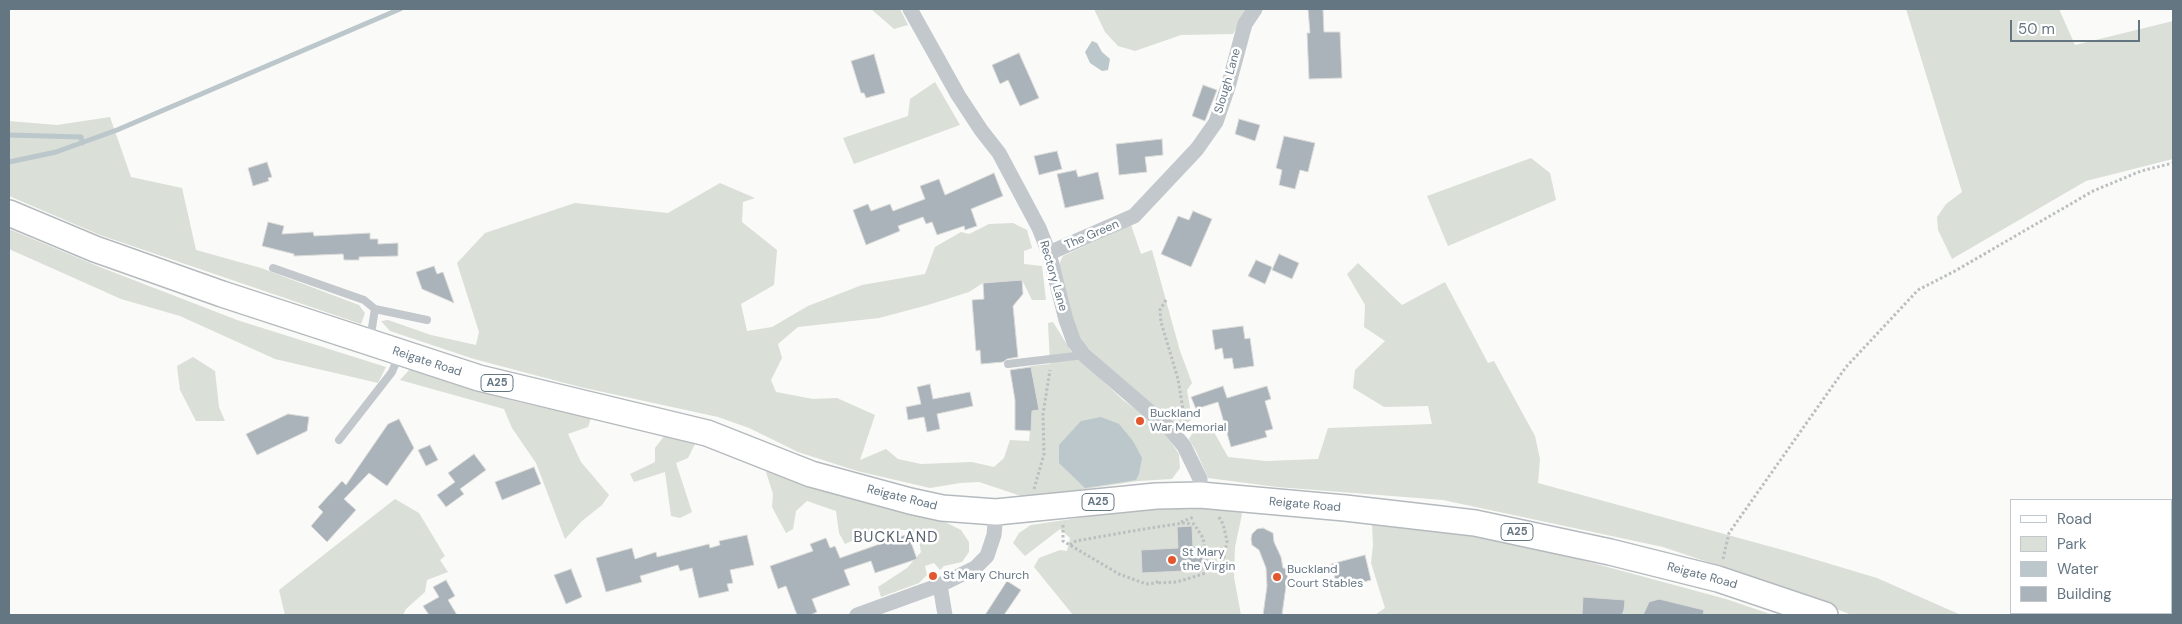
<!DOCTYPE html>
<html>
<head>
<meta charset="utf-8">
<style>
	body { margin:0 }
	#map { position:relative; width:2182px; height:624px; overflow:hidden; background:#fafaf8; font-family:"DM Sans",sans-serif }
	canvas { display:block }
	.frame { position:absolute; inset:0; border:10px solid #657683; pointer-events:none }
	.legend { position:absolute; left:2010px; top:499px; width:162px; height:115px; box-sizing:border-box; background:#fff; border:1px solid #c1c8cd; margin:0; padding:6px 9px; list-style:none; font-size:15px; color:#657683 }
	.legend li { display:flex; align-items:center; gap:10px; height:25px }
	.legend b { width:25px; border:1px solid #c1c8cd }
	.scale { position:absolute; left:2010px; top:20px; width:130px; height:22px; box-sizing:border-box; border:2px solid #657683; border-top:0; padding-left:6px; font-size:15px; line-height:18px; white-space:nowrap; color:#657683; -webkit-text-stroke:4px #fff; paint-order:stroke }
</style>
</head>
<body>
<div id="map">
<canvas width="2182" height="624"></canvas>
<div class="frame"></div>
<ul class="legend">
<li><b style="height:6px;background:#fff"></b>Road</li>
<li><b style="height:14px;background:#dadfd7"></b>Park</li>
<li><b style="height:14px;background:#bbc7cb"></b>Water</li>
<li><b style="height:14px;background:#aab3b9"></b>Building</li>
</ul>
<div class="scale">50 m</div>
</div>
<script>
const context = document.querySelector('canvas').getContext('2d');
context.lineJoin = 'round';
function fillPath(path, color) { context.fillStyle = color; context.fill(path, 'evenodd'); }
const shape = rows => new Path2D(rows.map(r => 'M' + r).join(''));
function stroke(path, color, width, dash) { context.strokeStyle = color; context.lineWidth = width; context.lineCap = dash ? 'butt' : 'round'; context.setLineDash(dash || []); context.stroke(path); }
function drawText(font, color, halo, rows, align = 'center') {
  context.font = font + ' "DM Sans",sans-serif'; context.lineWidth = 5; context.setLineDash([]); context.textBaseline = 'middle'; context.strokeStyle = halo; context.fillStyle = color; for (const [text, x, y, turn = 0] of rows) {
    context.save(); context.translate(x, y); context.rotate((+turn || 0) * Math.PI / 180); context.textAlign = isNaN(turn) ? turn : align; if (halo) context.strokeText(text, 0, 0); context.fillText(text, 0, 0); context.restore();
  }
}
fillPath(shape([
	[871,9,900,9,908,25,894,29],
	[1094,9,1248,9,1233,34,1181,35,1135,51,1118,46,1105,32],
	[1906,9,2059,9,2075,45,2173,21,2173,159,2086,181,1952,259,1938,230,1937,217,1946,204,1962,192],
	[935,82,960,125,854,164,843,138,908,116,910,99],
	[110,117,131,177,182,188,196,250,261,268,359,305,365,313,361,324,100,235,9,196,9,121,57,125],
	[1531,158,1550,173,1556,200,1448,246,1427,196],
	[720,183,755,198,743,202,742,222,777,250,774,285,741,304,747,331,772,327,808,306,862,285,925,274,935,247,961,232,969,234,989,224,1013,223,1027,230,1032,248,1024,251,1024,264,1042,266,1046,300,1032,300,1022,280,983,283,969,292,928,305,879,318,798,327,778,344,782,358,771,380,776,392,813,399,837,398,875,415,860,460,886,449,898,459,921,464,972,462,994,467,1004,458,1010,440,1029,441,1032,411,1039,410,1031,366,1050,364,1048,323,1053,322,1071,351,1123,400,1156,424,1169,439,1179,454,1180,468,1172,479,1138,481,1027,498,979,482,960,483,930,488,857,471,798,452,749,428,718,417,580,387,474,359,390,331,381,321,388,320,431,335,476,345,479,332,457,263,485,233,575,203,668,213],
	[1131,225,1141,254,1152,250,1180,351,1192,383,1187,390,1192,419,1181,429,1093,353,1080,340,1069,316,1058,266,1063,256],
	[9,229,100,267,237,320,386,367,378,383,275,359,180,316,121,299,9,249],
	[1358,263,1402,305,1445,282,1488,363,1494,361,1535,436,1540,459,1538,483,1790,552,1877,578,1961,615,1852,615,1767,582,1663,547,1443,500,1277,487,1208,478,1196,451,1189,439,1195,429,1210,425,1228,457,1266,461,1318,459,1328,428,1432,424,1428,406,1384,407,1353,388,1355,370,1385,341,1364,327,1365,305,1347,274],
	[193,357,215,371,219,407,225,421,196,421,180,390,177,366],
	[410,369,514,401,591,418,588,427,568,434,581,462,609,495,602,505,582,521,565,539,536,463,512,428,504,409,400,380],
	[665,435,696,442,688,458,676,463,692,512,680,518,671,516,665,472,634,482,630,474,655,462,655,448],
	[768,468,929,514,961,530,969,542,969,552,962,562,944,566,940,570,934,563,925,566,927,575,919,583,881,597,878,587,907,568,921,552,918,535,908,530,876,530,845,544,839,533,836,511,807,501,796,511,793,529,786,533,772,507,773,494,766,472],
	[395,499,419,513,445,556,440,560,448,572,427,580,425,592,406,609,403,615,285,615,279,590],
	[1160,506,1238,509,1242,514,1235,547,1234,577,1241,615,1073,615,1034,567,1039,558,1060,550,1067,551,1070,538,1060,529,1025,556,1013,543,1019,533,1031,525],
	[1372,522,1459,533,1552,552,1726,599,1773,615,1375,615,1385,608,1371,563,1373,545]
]), '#dadfd7');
fillPath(shape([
	[1092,41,1097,43,1102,52,1110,59,1108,70,1102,71,1090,63,1085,52],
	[1101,417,1119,424,1133,441,1142,458,1139,474,1136,480,1085,488,1059,463,1059,445,1081,421]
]), '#bbc7cb');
stroke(shape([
	[9,135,81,137,82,143],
	[9,162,56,152,117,130,400,9]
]), '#bbc7cb', 5);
const building = shape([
	[1308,9,1323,9,1324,32,1340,32,1342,78,1309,79,1307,33,1310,33,1308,9],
	[1019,53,1039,98,1020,106,1008,80,1000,84,992,65,1019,53],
	[874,54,885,93,866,98,864,93,861,93,851,61,874,54],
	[1203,85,1217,90,1205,121,1192,116,1203,85],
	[1239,119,1260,125,1255,141,1235,134,1239,119],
	[1284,136,1315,143,1308,172,1300,170,1295,189,1279,185,1282,170,1276,168,1284,136],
	[1162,139,1163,155,1145,157,1147,172,1119,175,1116,144,1162,139],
	[1057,151,1062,169,1039,175,1034,156,1057,151],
	[267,162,272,177,268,178,269,181,253,186,248,168,267,162],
	[1076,170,1078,177,1098,172,1104,199,1065,208,1057,174,1076,170],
	[994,173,1003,196,971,209,977,226,965,230,964,226,937,235,932,222,926,224,923,217,898,226,900,231,866,245,853,210,868,204,871,211,890,204,893,211,925,199,920,186,939,179,945,195,994,173],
	[1193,211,1212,219,1191,267,1161,254,1178,216,1189,220,1193,211],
	[268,222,284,226,282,234,313,232,314,236,370,233,370,239,378,239,378,244,398,243,398,256,359,257,359,260,344,260,343,254,294,256,294,254,262,246,268,222],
	[1279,254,1299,263,1292,279,1272,270,1279,254],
	[1256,260,1272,267,1265,284,1248,276,1256,260],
	[434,266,437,274,443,272,454,303,422,289,416,272,434,266],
	[1022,280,1023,294,1013,306,1018,357,1007,359,1003,362,981,364,980,350,976,351,972,300,984,299,983,283,1022,280],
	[1243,326,1245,339,1250,338,1254,366,1234,369,1232,358,1224,359,1222,348,1215,350,1212,330,1243,326],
	[1031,367,1039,410,1032,411,1031,431,1015,430,1015,400,1010,370,1031,367],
	[930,384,933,399,970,392,973,406,937,414,940,429,927,432,924,417,908,420,906,407,921,404,917,387,930,384],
	[1223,386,1227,398,1267,386,1271,399,1265,401,1273,429,1265,431,1267,437,1231,447,1218,402,1196,409,1191,397,1223,386],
	[288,414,309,417,307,431,257,455,246,434,288,414],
	[399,419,414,448,387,486,369,473,344,499,356,510,327,542,311,526,323,512,318,507,342,481,346,485,388,424,399,419],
	[430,445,438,460,426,466,418,450,430,445],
	[474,454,486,470,460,489,464,494,446,507,437,495,455,482,448,473,474,454],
	[534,467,541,484,502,500,495,482,534,467],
	[1192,526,1193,547,1202,546,1203,570,1142,573,1141,550,1178,548,1177,527,1192,526],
	[1263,528,1273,533,1274,542,1281,557,1283,568,1287,569,1288,584,1286,586,1282,615,1263,615,1267,586,1266,568,1259,550,1252,545,1251,539,1252,534,1257,529,1263,528],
	[908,534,917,559,875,573,871,561,844,570,850,585,812,599,817,612,810,615,797,615,786,586,778,589,770,566,813,551,810,544,826,538,830,548,835,546,840,558,908,534],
	[747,535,754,565,730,570,733,583,727,584,729,591,699,598,692,568,680,571,678,565,640,576,642,582,606,592,596,558,632,548,635,559,656,552,657,557,709,544,710,548,720,545,719,541,747,535],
	[1365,555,1371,580,1338,589,1331,564,1365,555],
	[571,569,582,597,566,604,554,575,571,569],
	[446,580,455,596,448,600,457,615,429,615,423,606,439,597,433,587,446,580],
	[1007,581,1021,590,1004,615,985,615,1007,581],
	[1583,597,1625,600,1624,610,1622,615,1582,615,1583,597],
	[1659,599,1704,610,1703,615,1643,615,1649,602,1659,599]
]);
fillPath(building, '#aab3b9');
stroke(building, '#dcdcda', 1);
const primary = shape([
	[9,213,95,249,222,294,479,378,707,433,811,474,910,501,942,508,996,512,1156,496,1200,495,1345,508,1475,523,1610,552,1718,579,1825,615]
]);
stroke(primary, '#b5babe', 28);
stroke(shape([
	[1166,300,1160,310,1161,322,1178,379,1185,422],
	[1034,489,1044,454,1043,414,1050,370],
	[1181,522,1194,517],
	[1063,525,1063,541,1119,574,1146,584,1156,583,1159,580],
	[1070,545,1076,541,1138,530,1183,523,1194,524,1203,538,1206,553,1206,573,1177,582,1156,583],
	[1723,559,1729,533,1846,367,1918,290,1955,271,2093,191,2141,171,2173,163],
	[1206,565,1218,563,1224,557,1227,541,1223,524,1219,517]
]), '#bbbfc2', 3, [2.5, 2.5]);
stroke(shape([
	[273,268,364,300,375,309,370,340],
	[375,309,427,320],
	[1008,364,1084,355],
	[339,440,392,372,399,355]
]), '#c3c8cc', 8);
stroke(shape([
	[910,9,958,95,981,130,999,153,1039,228,1049,253,1066,320,1074,342,1084,355,1170,429,1184,446,1200,479,1200,495],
	[1049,253,1134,216,1197,149,1216,122,1228,87,1245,24,1255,9],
	[940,585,945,615],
	[857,615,940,585,975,568,987,556,994,535,996,512]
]), '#c3c8cc', 15);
stroke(primary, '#fff', 25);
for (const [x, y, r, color] of [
	[1140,421,5,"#e4572e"],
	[1172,560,5,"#e4572e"],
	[933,576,5,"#e4572e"],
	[1277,577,5,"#e4572e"]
]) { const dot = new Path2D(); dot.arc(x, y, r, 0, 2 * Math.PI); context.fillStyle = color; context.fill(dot); stroke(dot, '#fff', 2); }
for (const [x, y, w] of [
	[497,383,32],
	[1098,502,32],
	[1517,532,32]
]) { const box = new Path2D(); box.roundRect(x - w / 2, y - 8.5, w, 17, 4); context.fillStyle = '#fff'; context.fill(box); stroke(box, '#657683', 1); }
drawText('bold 11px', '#657683', null, [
	["A25",497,383],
	["A25",1098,502],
	["A25",1517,532]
]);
drawText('12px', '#657683', '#fff', [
	["Slough Lane",1228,81,-74],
	["The Green",1092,235,-23],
	["Rectory Lane",1053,276,74],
	["Reigate Road",427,362,18],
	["Reigate Road",902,498,14],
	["Reigate Road",1305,505,5],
	["Reigate Road",1702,576,15]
]);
drawText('12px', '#657683', '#fff', [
	["Buckland",1150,414],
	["War Memorial",1150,428],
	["St Mary",1182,553],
	["the Virgin",1182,567],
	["Buckland",1287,570],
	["Court Stables",1287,584],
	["St Mary Church",943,576]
], 'left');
context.letterSpacing = '1px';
drawText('15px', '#57646e', '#fff', [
	["BUCKLAND",896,538]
]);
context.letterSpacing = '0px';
</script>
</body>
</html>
